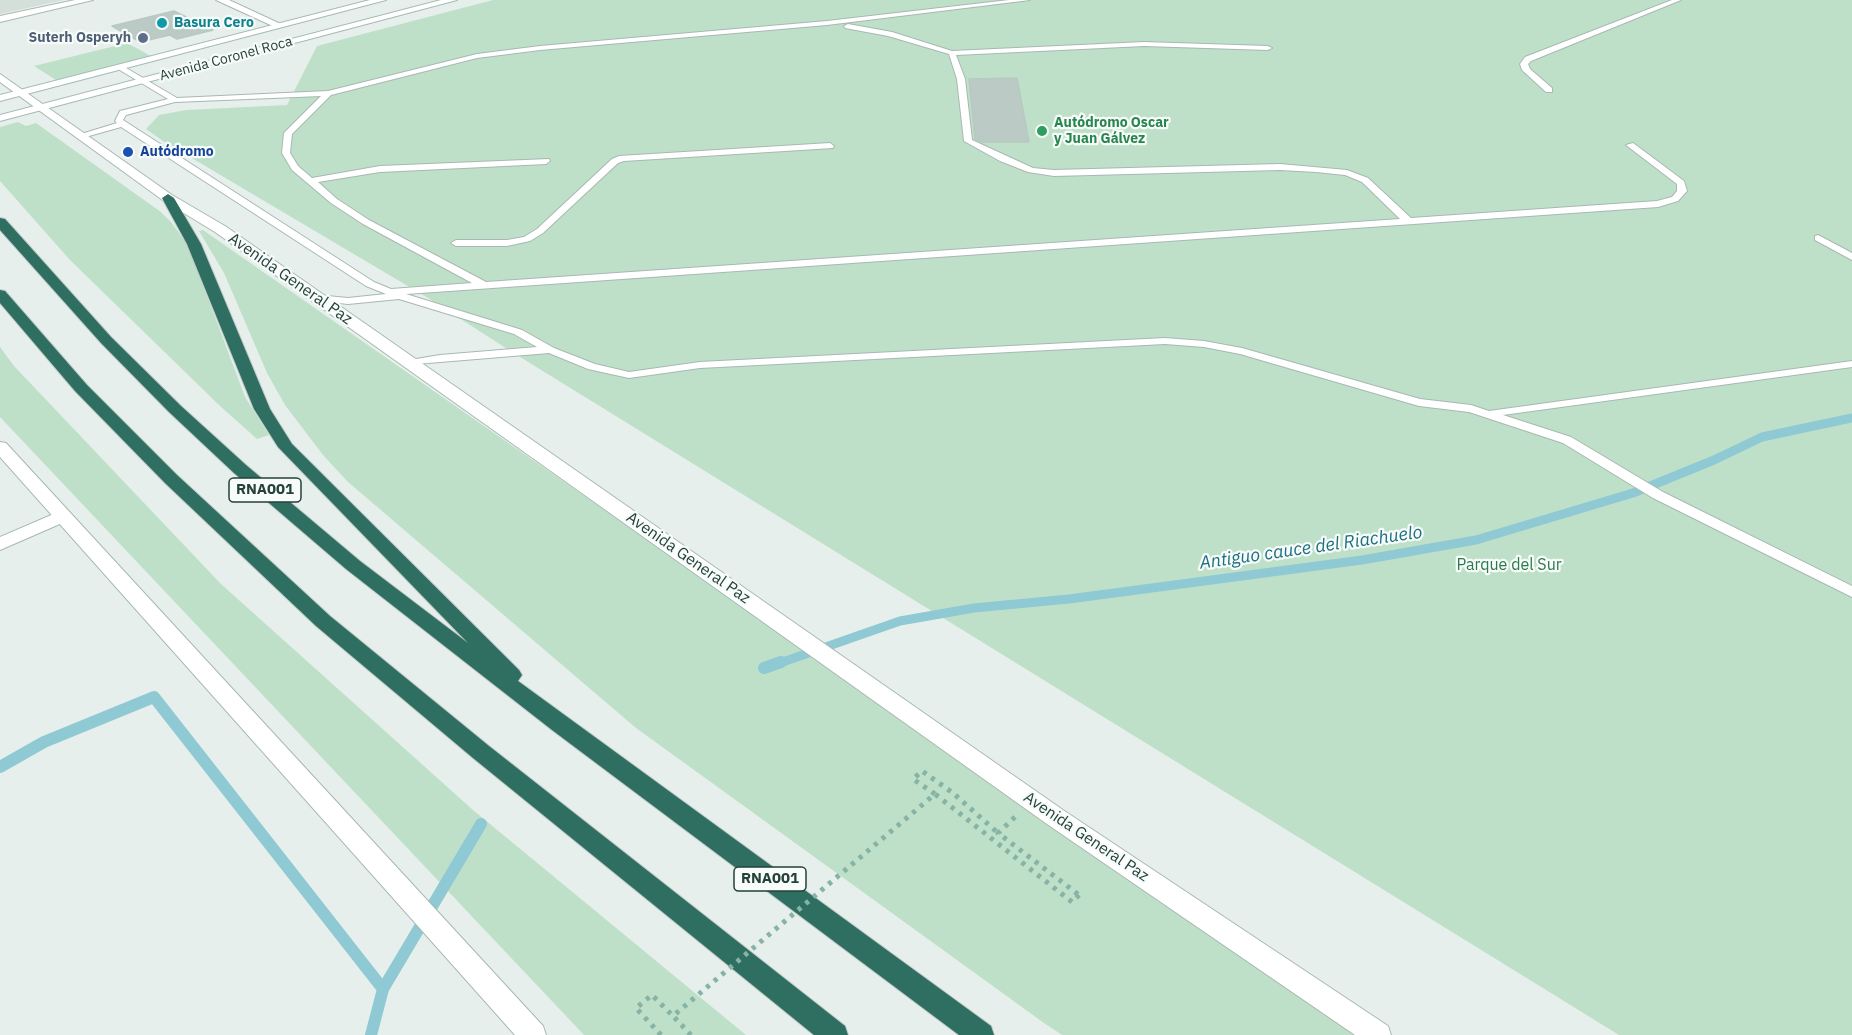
<!DOCTYPE html>
<html>
<head>
<meta charset="utf-8">
<style>
	body { margin:0 }
	canvas { display:block; background:#e6efeb }
</style>
</head>
<body>
<canvas width="1852" height="1035"></canvas>
<script>
const context = document.querySelector('canvas').getContext('2d');
context.lineJoin = 'round';
function fillPath(path, color) { context.fillStyle = color; context.fill(path, 'evenodd'); }
const shape = rows => new Path2D(rows.map(r => 'M' + r).join(''));
function stroke(path, color, width, dash) { context.strokeStyle = color; context.lineWidth = width; context.lineCap = dash ? 'butt' : 'round'; context.setLineDash(dash || []); context.stroke(path); }
function drawText(font, color, halo, rows, align = 'center') {
  context.font = font + ' "IBM Plex Sans",sans-serif'; context.lineWidth = 4.5; context.setLineDash([]); context.textBaseline = 'middle'; context.strokeStyle = halo; context.fillStyle = color; for (const [text, x, y, turn = 0] of rows) {
    context.save(); context.translate(x, y); context.rotate((+turn || 0) * Math.PI / 180); context.textAlign = isNaN(turn) ? turn : align; if (halo) context.strokeText(text, 0, 0); context.fillText(text, 0, 0); context.restore();
  }
}
fillPath(shape([
	[0,0,64,0,0,14]
]), '#d4dfda');
fillPath(shape([
	[493,0,1852,0,1852,1035,1619,1035,512,352,428,298,163,141,146,129,159,115,186,110,287,105,317,46],
	[127,43,151,56,56,80,34,66],
	[18,122,26,126,36,123,161,212,171,222,188,245,245,397,269,435,257,439,220,406,70,260,0,181,0,127],
	[203,230,1357,1035,1062,1035,1044,1023,636,728,348,482,323,455,285,405,267,373,224,273,199,231],
	[0,347,14,366,221,584,473,810,746,1035,584,1035,0,417]
]), '#bfe0c8');
stroke(shape([
	[777,664,900,621,974,608,1069,599,1362,560,1476,540,1633,493,1714,460,1762,437,1852,418]
]), '#8ec9d4', 9);
stroke(shape([
	[764,668,781,662],
	[0,767,44,742,154,697,383,989],
	[371,1035,383,989,481,824]
]), '#8ec9d4', 12);
const building = shape([
	[174,11,213,30,177,39,170,35,140,42,112,26,174,11],
	[1017,78,1029,142,982,142,975,139,969,79,1017,78]
]);
fillPath(building, '#bbcac4');
stroke(building, '#b8c9c2', 1.5);
const service = shape([
	[1009,0,1030,0,827,25,540,50,477,58,331,95,292,134,290,153,298,166,312,178,380,166,549,159,550,161,546,164,380,172,318,182,337,199,369,220,486,282,1400,219,1362,182,1345,175,1316,172,1280,170,1054,176,1028,172,1000,161,964,141,957,79,949,54,888,36,845,28,844,26,848,24,892,32,952,51,1144,42,1268,46,1272,48,1268,50,1144,46,956,55,965,79,972,140,1033,168,1054,170,1280,164,1347,170,1368,178,1411,218,1657,201,1672,197,1677,191,1677,184,1626,145,1633,143,1684,181,1687,191,1678,201,1658,207,406,294,522,330,554,348,595,364,629,372,700,362,1165,338,1204,341,1242,348,1420,399,1471,405,1489,411,1852,361,1852,367,1503,415,1571,437,1663,492,1852,586,1852,597,1653,498,1563,443,1469,412,1419,406,1240,354,1204,347,1165,344,700,368,629,378,588,369,549,353,404,365,404,361,440,355,537,347,514,334,399,299,348,304,313,300,313,296,317,295,348,298,386,294,366,286,121,127,82,138,78,135,117,123,115,121,120,111,168,99,118,69,118,65,121,65,177,98,328,91,477,54,540,46,827,21,1009,0],
	[321,96,284,133,282,153,292,170,331,203,363,224,472,283,391,289,374,282,123,120,126,115,175,102,321,96],
	[1672,0,1681,0,1531,61,1528,64,1530,69,1552,88,1552,92,1546,92,1522,70,1520,64,1525,57,1672,0],
	[830,143,834,146,833,148,624,161,618,163,543,233,530,241,507,246,456,246,451,243,456,240,507,240,524,237,537,229,612,159,619,156,830,143],
	[1818,235,1852,253,1852,260,1815,240,1815,236,1818,235]
]);
const minor = shape([
	[75,0,93,0,0,22,0,16,75,0],
	[216,0,229,0,285,26,277,28,216,0],
	[63,510,69,512,72,516,69,520,0,550,0,537,63,510]
]);
const tertiary = shape([
	[0,74,172,195,225,226,1063,810,1388,1026,1391,1035,1355,1035,1047,824,215,232,164,201,0,82,0,74],
	[0,442,6,443,543,1026,546,1035,515,1035,0,457,0,442]
]);
const secondary = shape([
	[370,0,386,0,0,101,0,95,370,0],
	[441,0,457,0,0,121,0,115,441,0]
]);
const motorway = shape([
	[168,194,174,198,201,244,270,409,292,444,519,670,522,675,518,681,991,1026,994,1035,959,1035,552,730,346,569,234,473,169,412,101,343,0,230,0,218,5,219,111,337,181,406,246,465,360,561,468,643,278,447,254,409,187,244,162,198,168,194],
	[0,290,5,291,87,385,177,475,330,616,489,746,845,1026,848,1035,814,1035,473,758,316,626,165,483,75,391,0,303,0,290]
]);
stroke(service, '#a8b8b2', 2);
stroke(minor, '#a8b8b2', 2);
stroke(tertiary, '#a8b8b2', 2);
stroke(secondary, '#a4bbb3', 2);
stroke(motorway, '#c2cac8', 2);
stroke(shape([
	[935,794,913,779,922,771,953,793,998,833],
	[1015,817,998,833,1079,895],
	[661,1035,636,1008,652,995,673,1016]
]), '#86b3a5', 5, [4, 6]);
fillPath(service, '#fff');
fillPath(minor, '#fff');
fillPath(tertiary, '#fff');
fillPath(secondary, '#fff');
fillPath(motorway, '#2f6f62');
stroke(shape([
	[691,1035,673,1016,935,794,1072,902,1079,895]
]), '#86b3a5', 5, [4, 6]);
for (const [x, y, r, color] of [
	[162,23,6,"#0f9aa8"],
	[143,38,6,"#5c6f8a"],
	[1042,131,6,"#2e9e5b"],
	[128,152,6,"#1a4fb4"]
]) { const dot = new Path2D(); dot.arc(x, y, r, 0, 2 * Math.PI); context.fillStyle = color; context.fill(dot); stroke(dot, '#f7fbf9', 2); }
drawText('bold 14px', '#0d838f', '#f7fbf9', [
	["Basura Cero",174,23]
], 'left');
drawText('bold 14px', '#4e5e75', '#f7fbf9', [
	["Suterh Osperyh",131,38]
], 'right');
drawText('14px', '#24423a', '#f7fbf9', [
	["Avenida Coronel Roca",226,59,-15]
]);
drawText('bold 14px', '#27864d', '#f7fbf9', [
	["Autódromo Oscar",1054,123],
	["y Juan Gálvez",1054,139]
], 'left');
drawText('bold 14px', '#164399', '#f7fbf9', [
	["Autódromo",140,152]
], 'left');
for (const [x, y, w] of [
	[265,490,72],
	[770,879,72]
]) { const box = new Path2D(); box.roundRect(x - w / 2, y - 12, w, 24, 4.5); context.fillStyle = '#f7fbf9'; context.fill(box); stroke(box, '#24423a', 1.5); }
drawText('bold 15px', '#24423a', null, [
	["RNA001",265,490],
	["RNA001",770,879]
]);
drawText('16px', '#24423a', '#f7fbf9', [
	["Avenida General Paz",290,279,35],
	["Avenida General Paz",688,558,35],
	["Avenida General Paz",1086,837,34]
]);
drawText('16px', '#2d7a4b', '#f7fbf9', [
	["Parque del Sur",1509,565]
]);
drawText('italic 18px', '#1c6f80', '#f7fbf9', [
	["Antiguo cauce del Riachuelo",1311,548,-8]
]);
</script>
</body>
</html>
